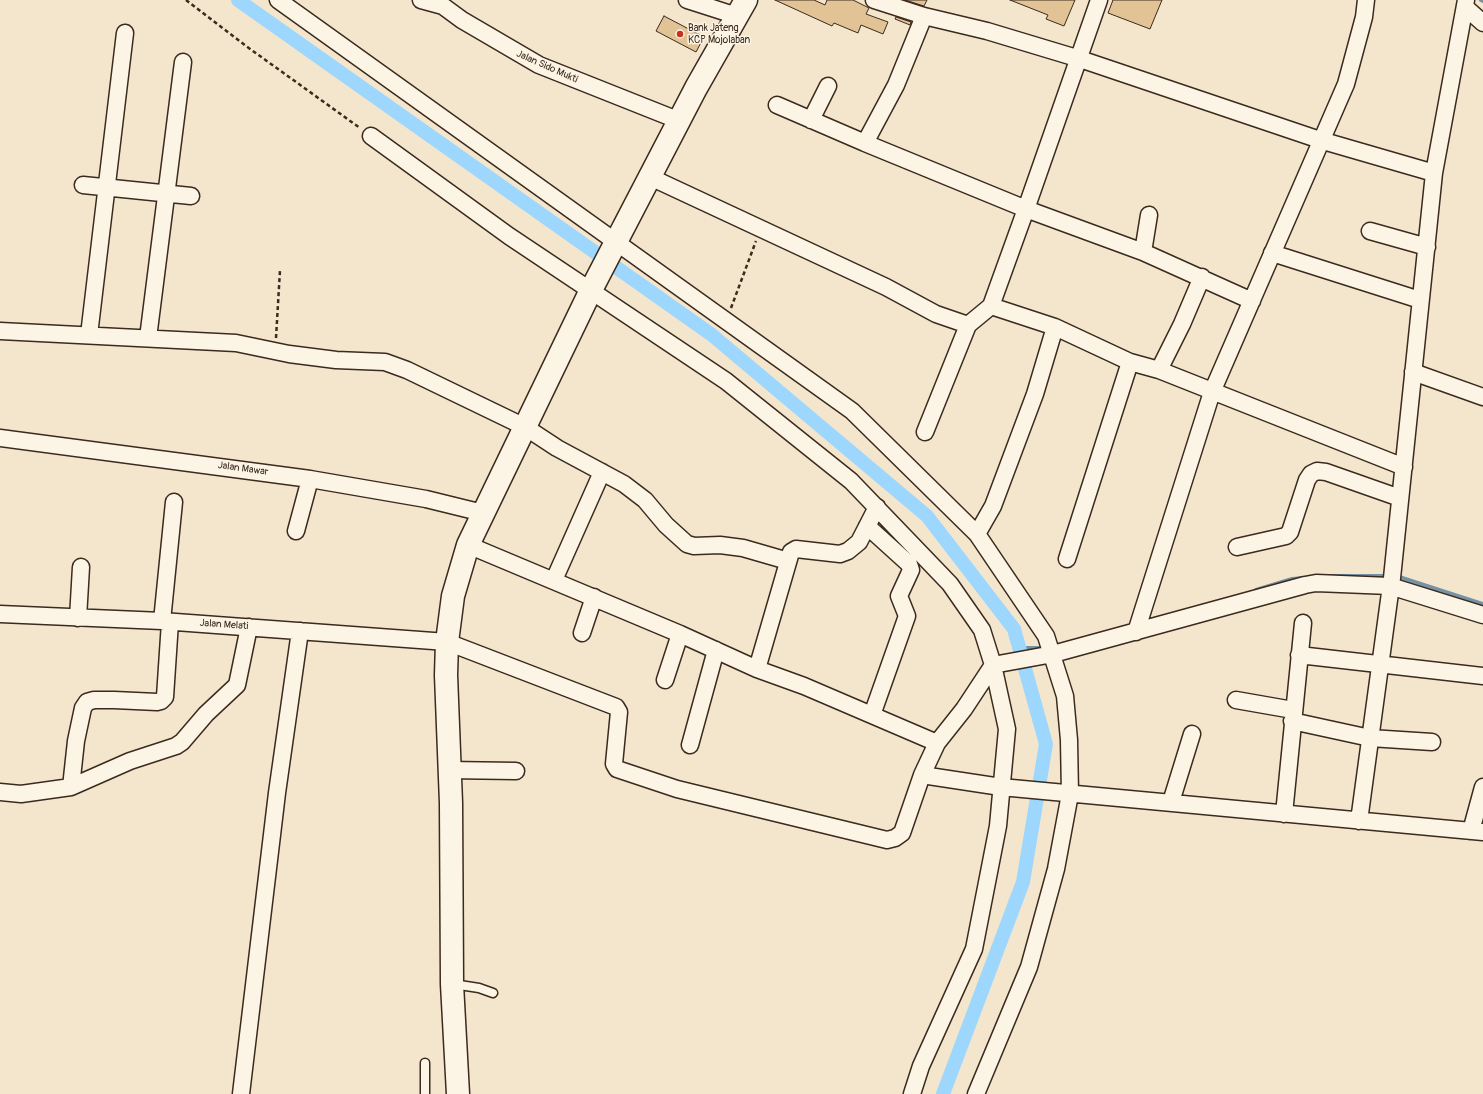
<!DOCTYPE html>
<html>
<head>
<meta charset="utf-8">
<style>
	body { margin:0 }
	canvas { display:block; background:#f4e6cd }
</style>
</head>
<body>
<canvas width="1483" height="1094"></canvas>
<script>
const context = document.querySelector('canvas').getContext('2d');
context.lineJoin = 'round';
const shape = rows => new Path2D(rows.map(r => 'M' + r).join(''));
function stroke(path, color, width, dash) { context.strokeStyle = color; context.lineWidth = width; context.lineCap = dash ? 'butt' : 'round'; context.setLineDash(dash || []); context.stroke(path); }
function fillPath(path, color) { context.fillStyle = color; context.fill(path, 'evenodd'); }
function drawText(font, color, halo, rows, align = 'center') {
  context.font = font + ' Pangolin,sans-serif'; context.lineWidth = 3; context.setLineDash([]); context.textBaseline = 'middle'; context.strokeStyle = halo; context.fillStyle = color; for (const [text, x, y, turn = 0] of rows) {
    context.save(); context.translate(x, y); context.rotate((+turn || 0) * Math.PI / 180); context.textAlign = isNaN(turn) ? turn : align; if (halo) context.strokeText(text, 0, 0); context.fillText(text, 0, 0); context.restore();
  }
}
stroke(shape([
	[1481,0,1483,1],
	[1322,576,1389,576],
	[1396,576,1483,604],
	[1256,590,1292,579,1303,578],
	[1019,648,1042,648]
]), '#7692a4', 4);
stroke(shape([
	[238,0,712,335,927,516,1014,629,1046,744,1023,882,943,1094]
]), '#9ed7fe', 14);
const building = shape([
	[775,0,814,0,825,5,827,0,853,0,869,8,866,14,888,22,883,34,861,25,858,33,834,23,832,26,775,0],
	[905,0,927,0,924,6,905,0],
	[1010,0,1075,0,1064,26,1046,19,1048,15,1010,0],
	[1113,0,1162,0,1150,29,1108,13,1113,0],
	[664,16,704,37,696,52,656,31,664,16],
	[896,17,911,22,910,25,895,19,896,17]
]);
fillPath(building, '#e2c395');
stroke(building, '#3b2a1e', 1);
const service = shape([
	[453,984,479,988,493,993],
	[425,1063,425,1094]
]);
const minor = shape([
	[278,0,852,411,977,534,1046,636,1065,696,1069,740,1070,794,1056,869,1029,967,976,1094],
	[421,0,443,6,462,20,539,65,680,121],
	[687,0,737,16],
	[874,0,924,16,987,31,1080,59,1320,140,1434,173],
	[1099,0,1026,209,1143,252,1252,301],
	[1465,7,1483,23],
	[777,105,865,143],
	[811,120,828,86],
	[371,136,509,236,726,381,851,481,950,584,982,630,993,665,1007,729,998,826,974,949,921,1066,912,1094],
	[650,177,886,287,936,314,968,325,991,306,1026,209,865,143,896,85,924,16],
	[83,185,191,196],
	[1370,231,1427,247],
	[1143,252,1149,215],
	[1272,253,1420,300],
	[991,306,1055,327,1130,362,1159,370,1404,467],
	[0,331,236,343,289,354,336,360,385,362,407,370,525,427,557,448,624,484,645,500,666,525,687,544,694,546,720,545,743,548,788,561],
	[89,335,125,33],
	[148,338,183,62],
	[1159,370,1182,324,1202,277],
	[1413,372,1483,397],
	[925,432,968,325],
	[0,438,310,479,426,499,483,513],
	[867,526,909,564,911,570,899,596,907,616,872,715],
	[296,531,310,479],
	[977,534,993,506,1035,394,1055,327],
	[468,545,680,634,757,669,804,686,937,743,922,775,1001,787,1483,832],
	[1237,547,1286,536,1290,532,1307,480,1311,474,1317,471,1326,472,1400,498],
	[1067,559,1130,362],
	[554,580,602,472],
	[0,614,162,621,447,642,616,707,619,712,614,764,617,769,677,789,887,840,895,838,902,833,922,775],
	[78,618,81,567],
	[162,621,174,502],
	[1136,632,1212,392,1346,84,1364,17,1366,0],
	[582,633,594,597],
	[1299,655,1483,676],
	[757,669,791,552,796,549,840,554,848,551,859,542,877,507],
	[665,680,680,634],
	[1236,700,1293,710],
	[1292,721,1370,738,1432,742],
	[937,743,964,709,993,665,1053,654,1305,585,1316,583,1390,586,1483,615],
	[690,745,716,650],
	[448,770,516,771],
	[71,787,76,741,83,708,87,702,94,700,114,700,157,702,161,701,165,697,170,622],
	[0,792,21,794,71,787,130,761,176,746,182,742,206,714,237,685,249,627],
	[1171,802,1192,734],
	[1284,814,1303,623],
	[1359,821,1392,578,1434,173,1466,0],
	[1471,831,1483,787],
	[241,1094,277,793,300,631]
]);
const secondary = shape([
	[458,1094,452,984,451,803,446,675,447,642,453,596,468,545,591,290,696,88,746,0]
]);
stroke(service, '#3b2a1e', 11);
stroke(minor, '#3b2a1e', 19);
stroke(secondary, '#3b2a1e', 25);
stroke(shape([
	[186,0,246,46,360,128],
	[731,308,756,241],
	[276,338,280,270]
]), '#3b2a1e', 2.5, [4, 3]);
stroke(service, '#fcf5e5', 8);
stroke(minor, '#fcf5e5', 16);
stroke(secondary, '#fcf5e5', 22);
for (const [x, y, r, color] of [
	[680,34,4,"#c8321e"]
]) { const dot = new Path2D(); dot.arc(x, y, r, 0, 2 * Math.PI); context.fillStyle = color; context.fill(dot); stroke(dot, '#fcf5e5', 1.5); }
drawText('10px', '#3b2a1e', '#fcf5e5', [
	["Bank Jateng",688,28],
	["KCP Mojolaban",688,40]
], 'left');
drawText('10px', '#3b2a1e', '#fcf5e5', [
	["Jalan Sido Mukti",547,67,24],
	["Jalan Mawar",243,469,8],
	["Jalan Melati",224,625,4]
]);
</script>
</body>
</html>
